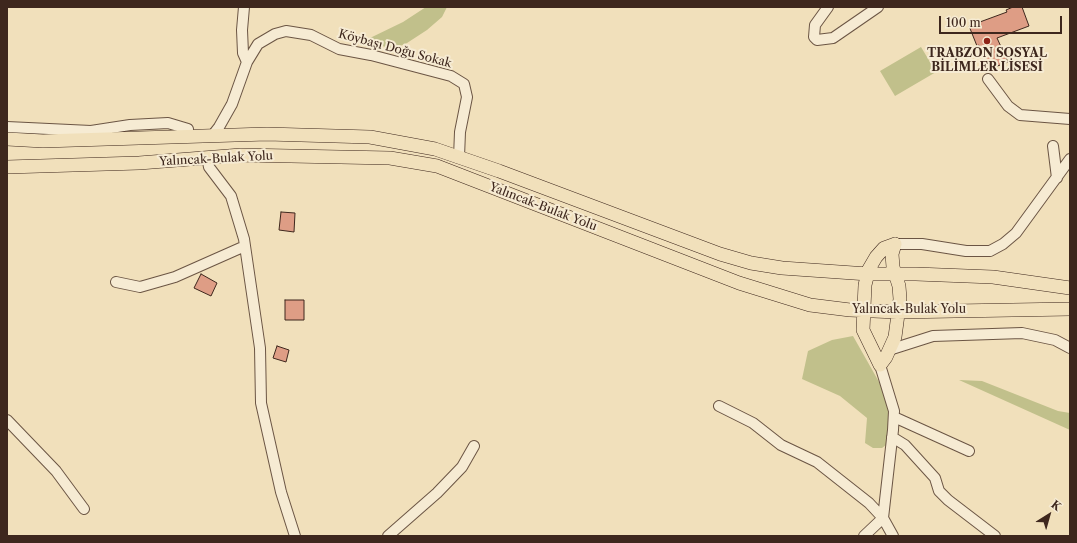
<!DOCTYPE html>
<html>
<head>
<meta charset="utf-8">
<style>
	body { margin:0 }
	#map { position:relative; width:1077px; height:543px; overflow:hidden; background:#f1e0bb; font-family:"Libre Caslon Text",serif }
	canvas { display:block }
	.frame { position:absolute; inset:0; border:8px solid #3e271d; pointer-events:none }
	.north { position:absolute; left:1029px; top:495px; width:40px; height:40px; -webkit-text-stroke:3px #f6ebd3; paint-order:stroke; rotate:37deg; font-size:11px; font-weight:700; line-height:16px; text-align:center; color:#3e271d }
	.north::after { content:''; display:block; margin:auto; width:14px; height:18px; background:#3e271d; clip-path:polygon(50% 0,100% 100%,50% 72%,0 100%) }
	.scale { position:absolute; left:939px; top:16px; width:123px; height:18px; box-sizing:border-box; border:2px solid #3e271d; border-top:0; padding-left:5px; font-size:12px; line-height:14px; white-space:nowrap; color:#3e271d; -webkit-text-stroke:3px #f6ebd3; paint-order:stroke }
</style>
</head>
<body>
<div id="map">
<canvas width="1077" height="543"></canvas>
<div class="frame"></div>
<div class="north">K</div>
<div class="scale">100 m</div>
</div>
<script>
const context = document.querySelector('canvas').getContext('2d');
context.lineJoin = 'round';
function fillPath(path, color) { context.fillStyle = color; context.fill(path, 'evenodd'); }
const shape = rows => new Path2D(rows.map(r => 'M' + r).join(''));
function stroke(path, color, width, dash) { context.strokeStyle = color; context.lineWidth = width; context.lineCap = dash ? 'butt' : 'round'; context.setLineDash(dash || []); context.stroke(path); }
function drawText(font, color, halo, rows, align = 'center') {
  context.font = font + ' "Libre Caslon Text",serif'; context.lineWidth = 4; context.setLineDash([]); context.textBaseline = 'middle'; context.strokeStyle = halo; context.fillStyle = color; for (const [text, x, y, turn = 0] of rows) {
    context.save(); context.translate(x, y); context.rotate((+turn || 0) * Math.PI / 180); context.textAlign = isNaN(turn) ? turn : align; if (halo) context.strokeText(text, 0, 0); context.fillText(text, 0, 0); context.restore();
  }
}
fillPath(shape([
	[426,7,447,7,442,17,427,30,407,43,393,49,375,44,370,38,403,22],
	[921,47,936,72,895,96,880,71],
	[853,336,883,389,888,407,890,442,882,448,873,448,865,443,867,418,840,396,802,379,808,351,832,340],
	[959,380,982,381,1058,411,1070,413,1070,430]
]), '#c1c08b');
const building = shape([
	[1013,7,1022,7,1029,26,997,38,1008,62,987,70,979,45,977,46,969,26,1007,12,1006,10,1013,7],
	[281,212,295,213,294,232,279,230,281,212],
	[201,274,217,283,211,296,194,288,201,274],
	[285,300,304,300,304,320,285,320,285,300],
	[277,346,289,350,286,362,273,358,277,346]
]);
fillPath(building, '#de9d85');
stroke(building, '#3e271d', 1);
const minor = shape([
	[244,7,242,30,243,53,247,62],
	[828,7,815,25,814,37,817,40,833,38,878,7],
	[988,79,1008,106,1020,115,1070,119],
	[7,127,91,131,130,125,168,123,188,129],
	[212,136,219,127,232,104,247,62,258,44,275,34,286,31,311,35,339,49,371,55,451,76,464,84,467,97,460,132,459,157],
	[1053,146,1057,178],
	[207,157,209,167,231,196,244,239,260,348,261,403,281,492,295,536],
	[895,244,922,244,966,251,990,251,1003,244,1016,233,1070,159],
	[116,282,140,287,175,277,245,246],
	[889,350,933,336,1022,333,1055,340,1070,348],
	[719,406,753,423,781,445,817,462,869,503,883,518,893,536],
	[894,417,969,451],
	[7,420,56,471,84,509],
	[892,437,905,445,935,478,939,491,948,500,995,536],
	[388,536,437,493,462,467,474,446],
	[864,536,883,518,893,430,894,411,880,365]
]);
const major = shape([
	[7,139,43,141,267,134,370,137,435,149,499,171,720,254,751,263,782,268,868,274,916,274,993,277,1070,288],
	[7,167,139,163,241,155,390,158,437,166,739,283,810,305,850,310,897,312,1070,309],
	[895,244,892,254,893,267,899,286,900,299,895,337,886,357,880,365,863,330,865,285,869,269,876,257,884,248,895,244]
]);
stroke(minor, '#6b5544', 12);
stroke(major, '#3e271d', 14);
stroke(minor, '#f6ebd3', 10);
stroke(major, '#f1e0bb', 13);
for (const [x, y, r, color] of [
	[987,41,4,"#8f2418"]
]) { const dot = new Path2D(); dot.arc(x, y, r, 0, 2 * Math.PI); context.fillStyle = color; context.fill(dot); stroke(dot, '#f6ebd3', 1.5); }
drawText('12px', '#3e271d', '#f6ebd3', [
	["Köybaşı Doğu Sokak",395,49,15],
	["Yalıncak-Bulak Yolu",216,159,-3],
	["Yalıncak-Bulak Yolu",543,207,21],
	["Yalıncak-Bulak Yolu",909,310]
]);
drawText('bold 12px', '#3e271d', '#f6ebd3', [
	["TRABZON SOSYAL",987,54],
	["BİLİMLER LİSESİ",987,68]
]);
</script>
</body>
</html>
